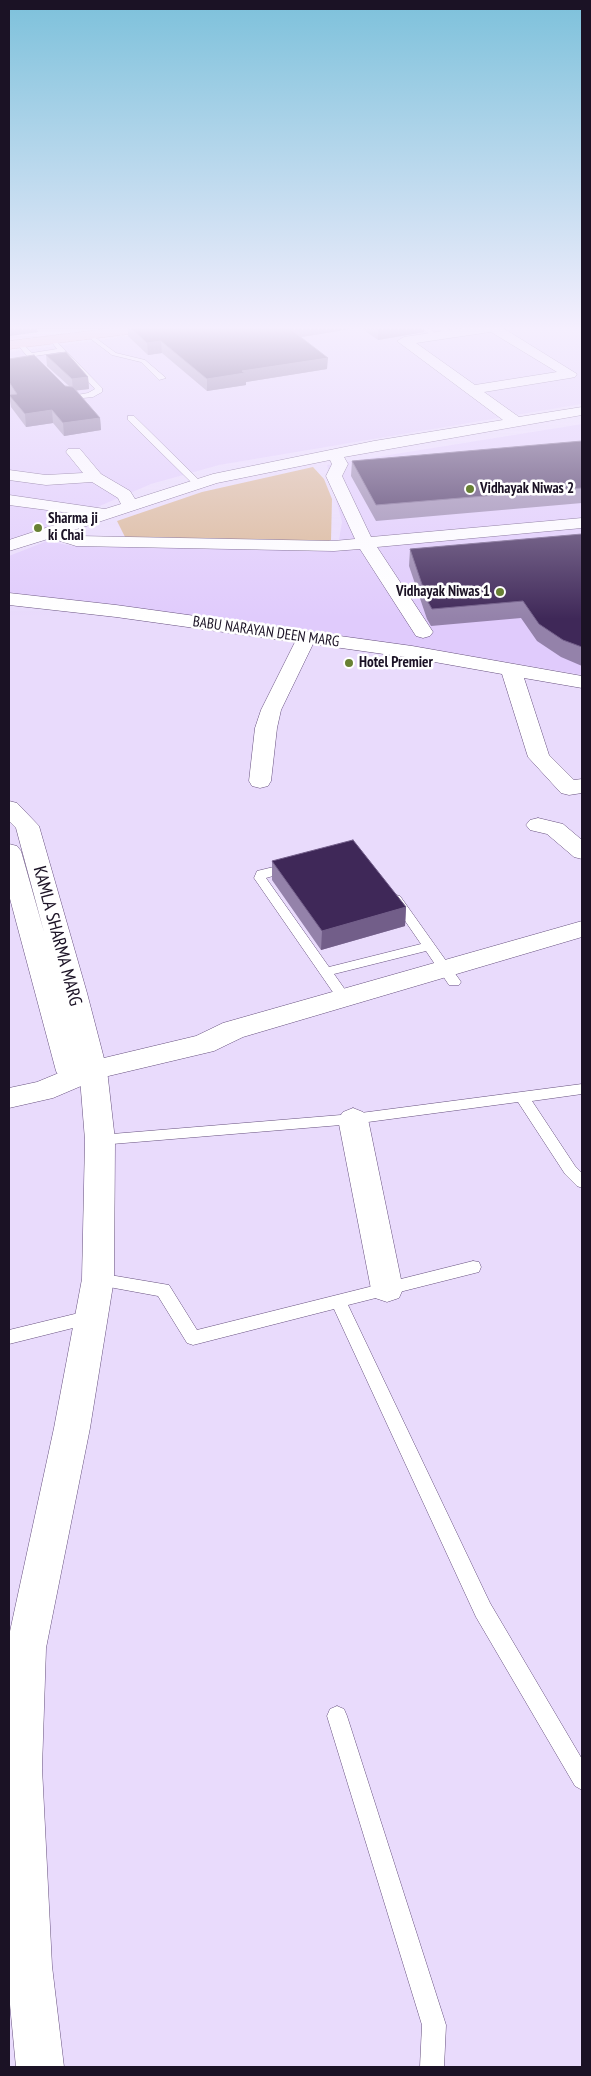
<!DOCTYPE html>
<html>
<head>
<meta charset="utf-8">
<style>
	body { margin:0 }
	#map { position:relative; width:591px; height:2076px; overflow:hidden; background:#e9dbfc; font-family:"PT Sans Narrow",sans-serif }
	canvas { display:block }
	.frame { position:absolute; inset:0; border:10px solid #1b1225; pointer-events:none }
</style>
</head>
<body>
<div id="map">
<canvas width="591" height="2076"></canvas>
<div class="frame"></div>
</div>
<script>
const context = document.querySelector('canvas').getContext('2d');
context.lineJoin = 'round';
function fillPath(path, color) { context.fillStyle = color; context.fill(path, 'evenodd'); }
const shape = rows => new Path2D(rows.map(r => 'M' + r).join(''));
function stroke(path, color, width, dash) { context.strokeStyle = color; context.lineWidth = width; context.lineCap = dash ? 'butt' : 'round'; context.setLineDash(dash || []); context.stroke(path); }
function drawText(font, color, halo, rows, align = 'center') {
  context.font = font + ' "PT Sans Narrow",sans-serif'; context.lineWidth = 5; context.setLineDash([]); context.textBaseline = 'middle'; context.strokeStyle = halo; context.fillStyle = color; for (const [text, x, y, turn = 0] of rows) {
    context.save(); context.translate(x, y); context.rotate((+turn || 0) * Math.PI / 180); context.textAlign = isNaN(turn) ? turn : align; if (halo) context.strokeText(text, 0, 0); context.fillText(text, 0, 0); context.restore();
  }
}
fillPath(shape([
	[189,328,582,328,582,404,219,465,151,484,53,526,9,540,9,352],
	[582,424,582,675,413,646,9,593,9,556,47,541,73,546,337,551,342,522,327,465]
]), '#e0cbfc');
fillPath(shape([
	[313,467,324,479,332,499,331,540,324,543,126,539,117,521,202,492]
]), '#d9b492');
const service = shape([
	[421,328,428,328,439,336,434,337,421,328],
	[438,328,445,328,453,334,448,335,438,328],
	[89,333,116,353,145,360,166,378,159,380,141,362,112,355,87,336,86,335,89,333],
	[53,338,102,388,102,392,93,397,73,399,61,392,61,388,67,388,77,395,88,393,95,389,61,352,35,356,47,369,43,371,27,356,17,344,22,343,32,353,57,349,50,340,53,338],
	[128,416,134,416,201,482,201,486,195,486,128,420,128,416],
	[290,863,296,867,294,870,266,878,329,967,421,944,390,899,396,895,400,896,459,979,461,982,459,985,449,985,426,951,334,974,351,998,349,1001,339,1001,254,878,257,871,290,863],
	[582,1084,582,1094,532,1101,575,1166,582,1173,582,1188,577,1186,565,1174,518,1102,353,1124,100,1145,95,1144,93,1140,95,1136,100,1135,353,1114,582,1084],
	[473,1261,479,1262,481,1267,479,1272,348,1305,490,1603,582,1759,582,1790,575,1786,476,1617,334,1309,193,1345,187,1343,158,1296,98,1285,92,1284,90,1279,92,1274,98,1273,169,1285,197,1330,473,1261],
	[91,1310,97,1312,99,1317,97,1322,9,1344,9,1330,91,1310],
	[337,1706,344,1709,347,1716,446,2025,444,2067,420,2067,422,2025,327,1716,330,1709,337,1706]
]);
const minor = shape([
	[463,328,503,328,577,374,575,377,570,378,484,392,519,417,582,407,582,415,344,457,348,464,342,476,371,537,582,518,582,528,377,547,433,632,430,636,423,638,416,636,360,549,334,551,76,546,51,538,9,551,9,540,85,515,9,505,9,495,105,509,121,504,118,498,92,482,46,485,9,480,9,470,46,475,83,473,66,452,68,449,80,449,101,474,130,491,135,499,213,474,374,441,503,420,397,341,404,337,463,328],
	[490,332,491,332,557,372,475,385,416,343,490,332],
	[330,460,332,464,326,476,355,539,334,541,78,536,68,532,217,483,330,460],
	[9,593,116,605,412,646,582,676,582,688,524,678,549,755,574,780,582,779,582,793,569,795,561,793,528,757,502,674,412,658,313,644,281,710,277,728,271,781,268,786,260,788,252,786,249,781,255,728,261,710,295,642,116,617,9,605,9,593],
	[9,801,17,803,39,826,87,993,107,1070,115,1140,114,1279,90,1428,46,1648,42,1768,52,1966,64,2067,16,2067,9,1994,9,1636,54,1428,82,1279,85,1140,80,1078,70,1081,60,1078,56,1071,9,895,9,844,17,846,21,851,44,932,16,828,9,821,9,801],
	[538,818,563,824,582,840,582,859,574,857,547,834,530,830,526,825,530,820,538,818],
	[353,1108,363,1112,368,1119,403,1289,399,1298,387,1302,375,1298,371,1289,338,1119,343,1112,353,1108]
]);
const tertiary = shape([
	[582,921,582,937,243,1037,214,1051,100,1078,53,1098,9,1108,9,1088,37,1082,83,1063,196,1036,223,1023,582,921]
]);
const primary = shape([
	[113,328,152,328,145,332,9,349,9,341,113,328]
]);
stroke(service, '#66507e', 1);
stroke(minor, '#66507e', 1);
stroke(tertiary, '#66507e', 1);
stroke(primary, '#a7687d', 1);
fillPath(service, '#fff');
fillPath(minor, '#fff');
fillPath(tertiary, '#fff');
fillPath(primary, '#f8c1ce');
fillPath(shape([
	[128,328,357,328,301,337,327,369,246,382,246,385,207,391,162,353,148,355,128,336],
	[361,328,424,328,424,332,378,340],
	[46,355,88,377,89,389,76,390,100,418,101,430,64,436,53,423,26,427,11,407,9,395,11,395,9,392,9,359,65,386,69,386,47,366],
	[582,441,582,503,376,521,351,476,352,461],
	[582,534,582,666,561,657,537,641,521,618,431,626,427,619,409,566,410,549],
	[272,861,406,907,405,926,321,950,272,880]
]), '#9482aa');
fillPath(shape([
	[9,328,37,328,38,332,10,336],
	[289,328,357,328,289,339],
	[382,328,424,328,424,332,378,340,378,329],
	[161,341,162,353,148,355,147,343],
	[328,358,327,369,246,382,246,385,207,391,207,379,242,371],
	[88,377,89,389,73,391,72,379],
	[52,410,53,423,26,427,25,414],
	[100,418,101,430,64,436,63,423],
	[406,907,405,926,321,950,322,931]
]), '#725e89');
const building = shape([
	[131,328,289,328,328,358,242,371,245,373,207,379,161,341,147,343,131,328],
	[66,352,88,377,72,379,46,355,66,352],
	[34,355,65,386,73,387,100,418,63,423,52,410,25,414,9,395,17,394,9,382,9,359,34,355],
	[582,441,582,488,376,505,352,461,582,441],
	[582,534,582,647,563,640,539,624,523,601,432,609,428,602,410,549,582,534],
	[353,840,406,907,322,931,272,861,353,840]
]);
fillPath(building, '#3f2858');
stroke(building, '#725e89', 1);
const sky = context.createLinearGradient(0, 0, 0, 619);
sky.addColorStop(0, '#7dc1db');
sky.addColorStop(0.53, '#f5effe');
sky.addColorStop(1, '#f5effe00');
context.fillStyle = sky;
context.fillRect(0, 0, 591, 619);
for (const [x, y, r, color] of [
	[470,489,5,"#688134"],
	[38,528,5,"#688134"],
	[500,592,5,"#688134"],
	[349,663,5,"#688134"]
]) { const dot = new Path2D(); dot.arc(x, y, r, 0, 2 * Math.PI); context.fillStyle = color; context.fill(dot); stroke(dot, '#fff', 2); }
drawText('bold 15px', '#1b1225', '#fff', [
	["Vidhayak Niwas 2",480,489],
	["Sharma ji",48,519],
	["ki Chai",48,536],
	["Vidhayak Niwas 1",490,592,"right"],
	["Hotel Premier",359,663]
], 'left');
drawText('15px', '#1b1225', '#fff', [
	["BABU NARAYAN DEEN MARG",266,632,8]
]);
drawText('18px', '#1b1225', '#fff', [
	["KAMLA SHARMA MARG",57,936,75]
]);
</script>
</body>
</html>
